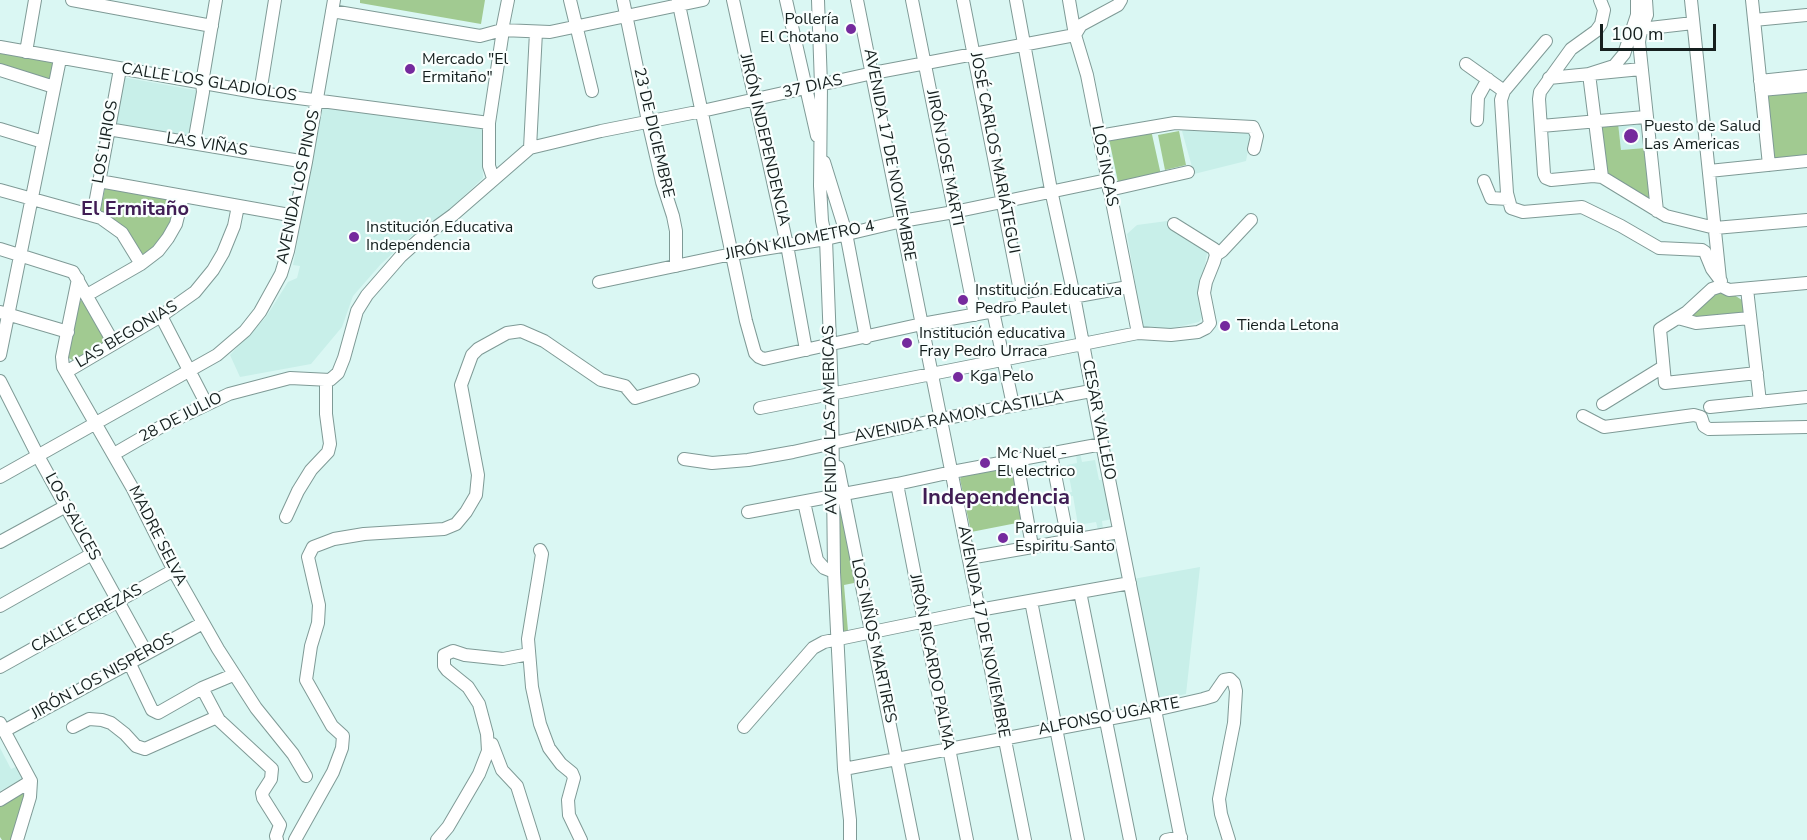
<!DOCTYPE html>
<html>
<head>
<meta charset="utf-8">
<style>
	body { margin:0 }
	#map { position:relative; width:1807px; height:840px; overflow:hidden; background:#daf7f3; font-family:"Nunito Sans",sans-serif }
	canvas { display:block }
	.scale { position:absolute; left:1600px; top:24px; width:116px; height:27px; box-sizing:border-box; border:3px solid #151f1e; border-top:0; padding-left:8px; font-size:18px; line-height:21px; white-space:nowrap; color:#151f1e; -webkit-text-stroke:4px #f9fffe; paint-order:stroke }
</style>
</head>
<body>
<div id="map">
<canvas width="1807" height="840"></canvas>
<div class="scale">100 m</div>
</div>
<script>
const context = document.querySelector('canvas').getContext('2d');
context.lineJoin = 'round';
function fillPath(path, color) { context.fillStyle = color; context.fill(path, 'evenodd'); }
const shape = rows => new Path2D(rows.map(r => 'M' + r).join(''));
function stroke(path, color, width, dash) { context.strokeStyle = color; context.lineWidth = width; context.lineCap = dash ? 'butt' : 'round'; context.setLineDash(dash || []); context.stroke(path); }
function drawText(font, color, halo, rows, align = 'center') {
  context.font = font + ' "Nunito Sans",sans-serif'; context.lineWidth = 4.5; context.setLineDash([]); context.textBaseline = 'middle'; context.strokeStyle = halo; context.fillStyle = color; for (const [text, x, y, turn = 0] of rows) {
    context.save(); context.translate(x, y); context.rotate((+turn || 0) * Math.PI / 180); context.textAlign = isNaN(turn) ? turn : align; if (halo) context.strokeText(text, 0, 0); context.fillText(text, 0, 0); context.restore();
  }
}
fillPath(shape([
	[122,77,200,91,192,138,113,124],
	[329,105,482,127,483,178,435,223,416,232,381,264,353,296,342,327,311,364,240,377,230,355,266,317,288,282,297,278,300,266,293,265,322,110],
	[1618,123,1642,123,1645,148,1621,150],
	[1205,126,1252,130,1246,161,1194,174,1182,131],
	[1167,221,1174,227,1207,246,1207,254,1199,294,1203,317,1199,322,1169,329,1145,330,1142,325,1127,234,1137,225],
	[1080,453,1082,462,1095,460,1099,480,1106,479,1113,519,1102,521,1103,529,1098,530,1096,522,1078,525,1073,496,1064,497,1063,493,1072,492,1067,465,1077,463,1076,454],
	[1200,567,1186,694,1156,701,1133,579],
	[0,748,11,769,18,766,24,778,0,791]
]), '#c8efe9');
fillPath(shape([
	[360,0,485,0,481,24,360,3],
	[0,51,55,63,51,80,0,65],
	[1807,89,1807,155,1774,158,1768,93],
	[1618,123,1621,150,1645,148,1651,201,1604,172,1598,126],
	[1151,130,1161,175,1118,182,1109,139],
	[1179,131,1186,165,1165,170,1158,135],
	[105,188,175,198,177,204,173,218,162,239,147,255,138,252,100,213],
	[1718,289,1734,295,1742,300,1745,305,1743,314,1694,321,1690,315],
	[86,298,109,341,74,361,67,357,79,302],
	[1009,466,1012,468,1027,521,971,532,960,479,963,474],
	[842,496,859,582,844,585,848,631,842,633,837,497],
	[28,786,14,840,2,840,0,837,0,802]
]), '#a1ca91');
const minor = shape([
	[72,0,212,26],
	[570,0,592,91],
	[623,0,648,121,662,182,673,216,676,231,676,266],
	[678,0,746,321,755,353,759,357,764,359,922,324,1128,287],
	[733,0,787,245,806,350],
	[786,0,817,136],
	[818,0,821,85,820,186,822,221,826,239,832,394,834,572,844,769,850,820,850,840],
	[857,0,1025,840],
	[912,0,975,315],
	[963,0,1023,306],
	[1016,0,1051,190,1074,296,1102,444,1181,840],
	[1069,0,1075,35,1087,75,1138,333],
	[1600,0,1604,10,1601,24,1596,31,1571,49,1540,92,1539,99,1544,174,1546,178,1551,180,1593,176,1602,177,1666,216,1715,228,1807,220],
	[1646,0,1647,15,1641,29,1639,42,1657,211],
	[1691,0,1720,279],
	[1752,0,1769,165],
	[332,11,480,36,502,30,550,32,703,0],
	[1754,20,1807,15],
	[1641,29,1693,23],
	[502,30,508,0],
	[1546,41,1504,91,1501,100,1507,193,1511,208,1523,212,1582,207,1621,226,1659,248,1702,250,1705,252,1712,269,1721,281],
	[0,47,260,93,489,123],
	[26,52,35,0],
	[1466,64,1504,91],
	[0,70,54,87],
	[1549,78,1641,69],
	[1760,81,1807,76],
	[1761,90,1807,86],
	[260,93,275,0],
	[1477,120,1478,97,1488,79],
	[1541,126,1645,117],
	[0,129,43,142],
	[108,129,306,162],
	[1099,136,1175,123,1253,127,1257,136,1254,149],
	[194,143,203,92,202,83,216,0],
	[530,148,536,32],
	[824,162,846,233,866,338],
	[1709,171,1807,161],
	[1602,177,1589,74,1614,66,1624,54,1637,15,1637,0],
	[493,178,489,166,489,123,502,37],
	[99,181,295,216],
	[1484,181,1491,198,1508,199],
	[0,190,101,218,122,233,141,264],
	[1109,190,1188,172],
	[93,215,120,69],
	[0,249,73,272,113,342],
	[1216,255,1222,251,1251,220],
	[78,279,62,357,63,367,133,489,176,575,218,649,256,708,293,754,306,776],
	[599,282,732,254,826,239,902,221,954,212,1107,180],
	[1721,286,1712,289,1687,312,1660,329,1665,383,1757,373],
	[1721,286,1729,290,1807,283],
	[1747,289,1760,402],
	[87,295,141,264,158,251,168,238,176,224,183,196],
	[993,311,1013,405],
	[0,312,68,332],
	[161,316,206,403],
	[1678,318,1696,323,1750,318],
	[0,355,60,59],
	[66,372,161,316,195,292,213,270,223,253,234,226,238,206],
	[0,381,38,456,146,652],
	[1603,404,1663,367],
	[1710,407,1807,397],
	[760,408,1138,333,1171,335,1198,332,1206,328,1210,323,1204,293,1206,282,1214,262,1216,255,1214,249,1174,224],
	[1583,416,1604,427,1694,415,1701,417,1704,426,1709,429,1807,427],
	[114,454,164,425,229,394,290,378,330,380,338,373,344,358,357,311,367,295,401,256,420,239,453,215,530,148,601,131,702,111,873,73,1075,35,1081,25,1118,5,1121,0],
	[1051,454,1068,540],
	[684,459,712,463,748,460,793,452,941,419,1091,391],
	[1017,461,1032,546],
	[838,467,913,840],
	[0,477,217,355,245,331,260,312,281,274,288,251,306,162,334,0],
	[897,484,967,840],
	[804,502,817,560,824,568,834,572],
	[748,512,897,484,952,472,1102,444],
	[286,517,298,491,311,470,328,452,330,444,326,414,326,381],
	[0,542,66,506],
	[540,550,542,554,538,579,528,639,532,687,540,724,549,748,561,764,572,773,574,778,568,800,569,815,581,840],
	[969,558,1119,532],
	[1080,592,1130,840],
	[1031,601,1078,840],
	[0,606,92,554],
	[129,662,152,710,158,713,202,688,233,675],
	[0,667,174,570],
	[202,688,219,720,272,769,271,779,262,793,263,798,280,825,276,836,277,840],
	[0,723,31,781,30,797,17,840],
	[73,727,89,719,102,720,111,723,125,734,136,746,145,749,217,717],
	[744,727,813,648,824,642,979,610,1130,583],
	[4,731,203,623],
	[492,744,502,770,517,786,534,840],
	[844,769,1155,710,1203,699,1213,696,1224,680,1230,679,1234,683,1236,691,1234,723,1219,799,1221,814,1229,840],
	[0,800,31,781],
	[295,840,333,772,342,748,343,736,332,726,306,680,311,646,318,623,319,605,308,557,313,547,334,539,364,534,444,529,456,524,466,512,476,495,478,475,461,385,472,355,478,349,507,333,521,331,544,341,601,380,625,386,635,398,693,380],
	[437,840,448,827,465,798,479,774,488,751,487,734,479,704,468,687,447,670,444,666,444,655,453,651,465,655,503,659,529,654],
	[1166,840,1181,837]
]);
stroke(minor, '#7f9a96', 14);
stroke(minor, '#fff', 12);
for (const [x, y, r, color] of [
	[851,29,6,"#752a9d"],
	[410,69,6,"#752a9d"],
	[1631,136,8,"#752a9d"],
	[354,237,6,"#752a9d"],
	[963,300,6,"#752a9d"],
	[1225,326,6,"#752a9d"],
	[907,343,6,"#752a9d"],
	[958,377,6,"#752a9d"],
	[985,463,6,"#752a9d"],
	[1003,538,6,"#752a9d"]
]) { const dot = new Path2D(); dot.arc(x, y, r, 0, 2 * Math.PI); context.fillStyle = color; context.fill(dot); stroke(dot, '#f9fffe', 2); }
drawText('16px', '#151f1e', '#f9fffe', [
	["Pollería",839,20,"right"],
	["El Chotano",839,38,"right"],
	["Mercado \"El",422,60],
	["Ermitaño\"",422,78],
	["Puesto de Salud",1644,127],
	["Las Americas",1644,145],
	["Institución Educativa",366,228],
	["Independencia",366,246],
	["Institución Educativa",975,291],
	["Pedro Paulet",975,309],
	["Tienda Letona",1237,326],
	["Institución educativa",919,334],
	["Fray Pedro Urraca",919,352],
	["Kga Pelo",970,377],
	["Mc Nuel -",997,454],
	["El electrico",997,472],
	["Parroquia",1015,529],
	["Espiritu Santo",1015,547]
], 'left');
drawText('16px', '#151f1e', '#f9fffe', [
	["CALLE LOS GLADIOLOS",209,83,9],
	["37 DIAS",813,87,-13],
	["23 DE DICIEMBRE",653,133,77],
	["JIRÓN INDEPENDENCIA",764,140,77],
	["LOS LIRIOS",106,142,-80],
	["LAS VIÑAS",207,145,9],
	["JOSÉ CARLOS MARIÁTEGUI",994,153,79],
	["AVENIDA 17 DE NOVIEMBRE",889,155,79],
	["JIRÓN JOSE MARTI",944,158,79],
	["LOS INCAS",1104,166,79],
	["AVENIDA LOS PINOS",299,187,-78],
	["JIRÓN KILOMETRO 4",800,241,-11],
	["LAS BEGONIAS",127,335,-31],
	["AVENIDA RAMON CASTILLA",959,417,-11],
	["28 DE JULIO",181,418,-27],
	["AVENIDA LAS AMERICAS",831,420,-91],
	["CESAR VALLEJO",1098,420,79],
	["LOS SAUCES",72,517,61],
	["MADRE SELVA",157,536,63],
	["CALLE CEREZAS",87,619,-29],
	["AVENIDA 17 DE NOVIEMBRE",983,632,79],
	["LOS NIÑOS MARTIRES",873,641,78],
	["JIRÓN RICARDO PALMA",931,662,79],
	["JIRÓN LOS NISPEROS",103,677,-29],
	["ALFONSO UGARTE",1109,717,-11]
]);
drawText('bold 20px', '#401d54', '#f9fffe', [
	["El Ermitaño",135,210]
]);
drawText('bold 22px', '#401d54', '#f9fffe', [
	["Independencia",996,499]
]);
</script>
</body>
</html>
